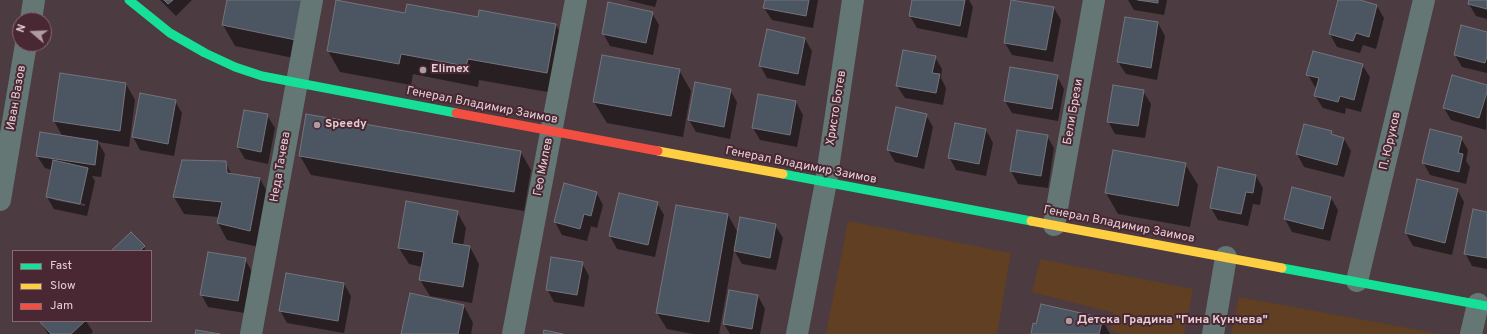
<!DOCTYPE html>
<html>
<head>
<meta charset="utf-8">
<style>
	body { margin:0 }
	#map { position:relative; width:1487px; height:334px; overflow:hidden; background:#4c3b40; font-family:Overpass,sans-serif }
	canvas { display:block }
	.legend { position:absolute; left:12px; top:250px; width:140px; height:72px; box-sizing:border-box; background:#492833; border:1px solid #876a73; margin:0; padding:5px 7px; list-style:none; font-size:12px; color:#e4ced4 }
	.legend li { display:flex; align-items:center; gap:8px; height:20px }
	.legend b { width:20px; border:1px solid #876a73 }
	.north { position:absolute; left:12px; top:12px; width:40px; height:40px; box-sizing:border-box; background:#492833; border:1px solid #876a73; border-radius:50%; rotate:289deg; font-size:11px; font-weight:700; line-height:16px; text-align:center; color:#e4ced4 }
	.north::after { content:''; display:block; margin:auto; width:14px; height:18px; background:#af9ba0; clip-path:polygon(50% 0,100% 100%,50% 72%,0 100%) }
</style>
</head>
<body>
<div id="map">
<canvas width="1487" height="334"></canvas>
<ul class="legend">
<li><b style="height:5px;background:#16e098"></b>Fast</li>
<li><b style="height:5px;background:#ffcf43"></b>Slow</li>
<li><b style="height:5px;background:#f24e42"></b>Jam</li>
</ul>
<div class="north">N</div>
</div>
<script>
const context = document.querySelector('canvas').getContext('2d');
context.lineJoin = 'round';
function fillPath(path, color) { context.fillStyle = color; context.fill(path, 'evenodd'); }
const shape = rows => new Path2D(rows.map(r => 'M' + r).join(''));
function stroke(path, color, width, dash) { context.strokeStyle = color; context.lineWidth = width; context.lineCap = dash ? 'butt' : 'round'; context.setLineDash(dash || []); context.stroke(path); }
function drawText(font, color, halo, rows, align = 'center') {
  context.font = font + ' Overpass,sans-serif'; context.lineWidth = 4; context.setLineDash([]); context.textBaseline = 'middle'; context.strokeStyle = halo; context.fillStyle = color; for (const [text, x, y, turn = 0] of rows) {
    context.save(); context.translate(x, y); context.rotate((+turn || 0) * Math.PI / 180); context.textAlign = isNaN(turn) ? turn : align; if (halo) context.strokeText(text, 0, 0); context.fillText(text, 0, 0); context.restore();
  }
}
fillPath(shape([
	[848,221,1011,253,997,334,826,334],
	[1040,259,1193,289,1184,334,1121,334,1110,330,1114,313,1032,292],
	[1239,297,1440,334,1231,334]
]), '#613f23');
fillPath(shape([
	[160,0,192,0,176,16],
	[228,0,308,0,308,61,235,46,223,25],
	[627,0,657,0,655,7],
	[766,0,818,0,813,28,772,20,764,8],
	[913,0,969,0,973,7,967,38,917,28,910,16],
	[1128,0,1167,0,1164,15,1134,10],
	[1339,0,1356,0,1377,6,1384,18,1376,49,1363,45,1360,53,1337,47,1330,34],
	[1470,0,1487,0,1487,19,1476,16,1469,4],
	[1054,8,1061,20,1053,62,1012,55,1005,43],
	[652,13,659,25,653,55,610,46,603,33],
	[406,14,479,18,556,25,568,46,559,94,479,80,478,87,413,74,411,85,340,72,328,51],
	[1158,23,1165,36,1157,80,1126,74,1118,62],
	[1487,33,1487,73,1462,67,1455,55],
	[805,39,812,51,805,86,767,78,760,65],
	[935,57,942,69,941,78,946,88,943,105,905,98,897,86],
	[1362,65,1370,77,1361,112,1346,108,1345,114,1323,108,1315,96,1318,88,1315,87,1308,75],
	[679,70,691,91,683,137,607,123,594,102],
	[1057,76,1064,89,1058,121,1012,113,1005,101],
	[126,84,135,100,129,147,98,142,105,154,101,177,92,176,95,181,87,216,54,209,47,197,52,170,45,168,37,156,63,137,54,121],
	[54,198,85,204,85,206,54,200],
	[1487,86,1486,130,1451,120,1444,108],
	[730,90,737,102,730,139,696,132,689,120],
	[1143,91,1151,104,1145,138,1115,134,1108,121],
	[141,94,175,101,182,113,174,156,140,150,133,137],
	[796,102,803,115,797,147,760,140,753,128],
	[267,115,275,128,268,164,245,159,238,147],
	[926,115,933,127,924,169,895,162,888,150],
	[1305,125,1331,132,1333,136,1344,139,1351,151,1344,177,1304,167,1297,154],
	[986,130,993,143,986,176,956,170,949,157],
	[1018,131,1047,136,1054,148,1048,188,1018,184,1011,171],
	[1461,138,1468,150,1466,161,1470,167,1466,184,1430,175,1423,162],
	[520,151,531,170,524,211,311,175,300,156],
	[182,161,225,162,232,175,260,179,269,195,259,247,227,240,218,223,219,217,184,214,174,197],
	[1185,164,1198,185,1190,227,1118,214,1106,193],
	[1256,176,1263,188,1260,205,1253,204,1248,226,1218,220,1211,208],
	[1418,180,1457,189,1464,202,1452,255,1413,246,1406,233],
	[596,192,603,205,597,228,591,226,587,241,562,235,555,222],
	[620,194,657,203,664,215,655,257,617,249,610,236],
	[1331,198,1338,210,1330,241,1292,232,1285,219],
	[457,212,466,228,463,246,470,247,479,264,472,303,430,296,420,280,422,267,409,264,399,248],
	[1487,213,1487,269,1472,266,1465,253],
	[728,215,738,233,775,225,783,238,776,270,742,264,734,250,719,334,693,334,667,329,657,313],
	[144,247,146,251,113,251],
	[245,259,252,272,245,313,208,307,201,294],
	[582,263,589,276,584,307,554,302,547,289],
	[344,284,351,296,344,333,287,323,280,310],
	[758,296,765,309,760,334,730,334,724,324],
	[464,306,473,323,471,334,402,334],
	[1102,319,1110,334,1032,334],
	[40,321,86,321,93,332,91,334,48,334]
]), '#0007');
const building = shape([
	[164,0,173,0,168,4,164,0],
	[227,0,304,0,296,40,222,25,227,0],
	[336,0,405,13,407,4,478,17,479,10,556,24,547,73,468,59,466,66,401,54,399,64,327,51,336,0],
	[765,0,809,0,806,16,763,8,765,0],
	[912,0,965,0,960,26,909,16,912,0],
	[1011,0,1054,7,1046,50,1004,43,1011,0],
	[1138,0,1158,0,1158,3,1138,0],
	[1338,0,1360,0,1377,5,1369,37,1356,33,1353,41,1329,34,1338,0],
	[1469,0,1487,0,1487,9,1468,4,1469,0],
	[608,2,653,12,646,43,602,34,608,2],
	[1125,17,1158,22,1151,68,1117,62,1125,17],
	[1461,25,1487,32,1487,56,1485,63,1454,55,1461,25],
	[767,29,805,38,798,74,759,66,767,29],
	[903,50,936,56,932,73,940,74,936,93,896,86,903,50],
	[1313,51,1363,64,1354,100,1340,96,1338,102,1314,96,1319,78,1306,75,1313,51],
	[602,55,680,69,671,116,593,102,602,55],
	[1010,67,1058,75,1052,109,1004,101,1010,67],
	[60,73,126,83,120,131,53,121,60,73],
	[1452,75,1487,85,1487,92,1479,118,1443,108,1452,75],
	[695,82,731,89,724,127,688,120,695,82],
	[1113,85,1144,90,1138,126,1107,122,1113,85],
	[140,93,176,100,168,144,132,137,140,93],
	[758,94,796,101,790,135,752,128,758,94],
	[896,107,927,114,917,157,887,150,896,107],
	[244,110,268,114,261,152,237,147,244,110],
	[306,114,521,151,514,192,299,156,306,114],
	[955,123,986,129,979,164,948,158,955,123],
	[1304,124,1332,131,1331,134,1344,138,1337,165,1296,154,1304,124],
	[1430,129,1462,137,1458,153,1463,154,1459,172,1422,163,1430,129],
	[1017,130,1048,135,1041,176,1010,171,1017,130],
	[40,132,98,141,95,165,36,156,40,132],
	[1113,150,1186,163,1178,206,1105,193,1113,150],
	[53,160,88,168,80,204,46,197,53,160],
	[182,160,226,161,227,173,260,178,250,231,217,223,222,202,173,197,182,160],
	[1218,167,1256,175,1253,193,1246,192,1241,214,1210,208,1218,167],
	[1417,179,1458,189,1445,243,1405,233,1417,179],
	[564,183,597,192,591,216,584,214,580,229,554,222,564,183],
	[1292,187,1331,197,1323,229,1284,219,1292,187],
	[619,193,658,202,648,245,609,236,619,193],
	[406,201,458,211,452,243,470,246,463,287,419,280,424,252,398,248,406,201],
	[676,205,728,214,709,322,656,313,676,205],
	[1473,209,1487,212,1487,258,1464,254,1473,209],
	[740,217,776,224,770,258,734,251,740,217],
	[131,232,145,246,140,251,111,251,131,232],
	[208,252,246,258,238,301,200,295,208,252],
	[551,257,583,262,577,295,546,290,551,257],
	[286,273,344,283,338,321,279,311,286,273],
	[729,290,758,295,752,329,723,324,729,290],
	[410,293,464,305,458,334,401,334,410,293],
	[1041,304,1103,318,1099,334,1031,334,1033,323,1036,324,1041,304],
	[39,321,85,321,71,334,51,334,39,321],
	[196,330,220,334,195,334,196,330],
	[544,330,563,334,543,334,544,330]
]);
fillPath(building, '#4c5562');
stroke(building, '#75747a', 1);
stroke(shape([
	[31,20,34,0],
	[0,200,26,44],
	[1054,225,1094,0],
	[1357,281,1424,0],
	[251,334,312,0],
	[513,334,576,0],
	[797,334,826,182,853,0],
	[1213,334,1226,257],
	[1471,334,1478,304]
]), '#647774', 22);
stroke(shape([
	[129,0,170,33,205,53,235,67,262,76,456,113],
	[783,174,1031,221],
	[1282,268,1487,306]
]), '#16e098', 9);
stroke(shape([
	[658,151,783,174],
	[1031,221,1282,268]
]), '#ffcf43', 9);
stroke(shape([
	[456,113,658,151]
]), '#f24e42', 9);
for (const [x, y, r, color] of [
	[423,70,4,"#af9ba0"],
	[317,125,4,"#af9ba0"],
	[1069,321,4,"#af9ba0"]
]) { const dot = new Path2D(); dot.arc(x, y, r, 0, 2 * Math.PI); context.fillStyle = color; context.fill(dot); stroke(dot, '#492833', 1.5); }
drawText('bold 12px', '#e4ced4', '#492833', [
	["Elimex",431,70],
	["Speedy",325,125],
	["Детска Градина \"Гина Кунчева\"",1077,321]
], 'left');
drawText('12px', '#e4ced4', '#492833', [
	["Иван Вазов",17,98,-80],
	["Генерал Владимир Заимов",482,106,11],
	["Христо Ботев",837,108,-81],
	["Бели Брези",1074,112,-80],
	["П. Юруков",1391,141,-77],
	["Генерал Владимир Заимов",801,166,11],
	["Неда Тачева",281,167,-80],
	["Гео Милев",544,167,-79],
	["Генерал Владимир Заимов",1119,225,11]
]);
</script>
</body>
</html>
